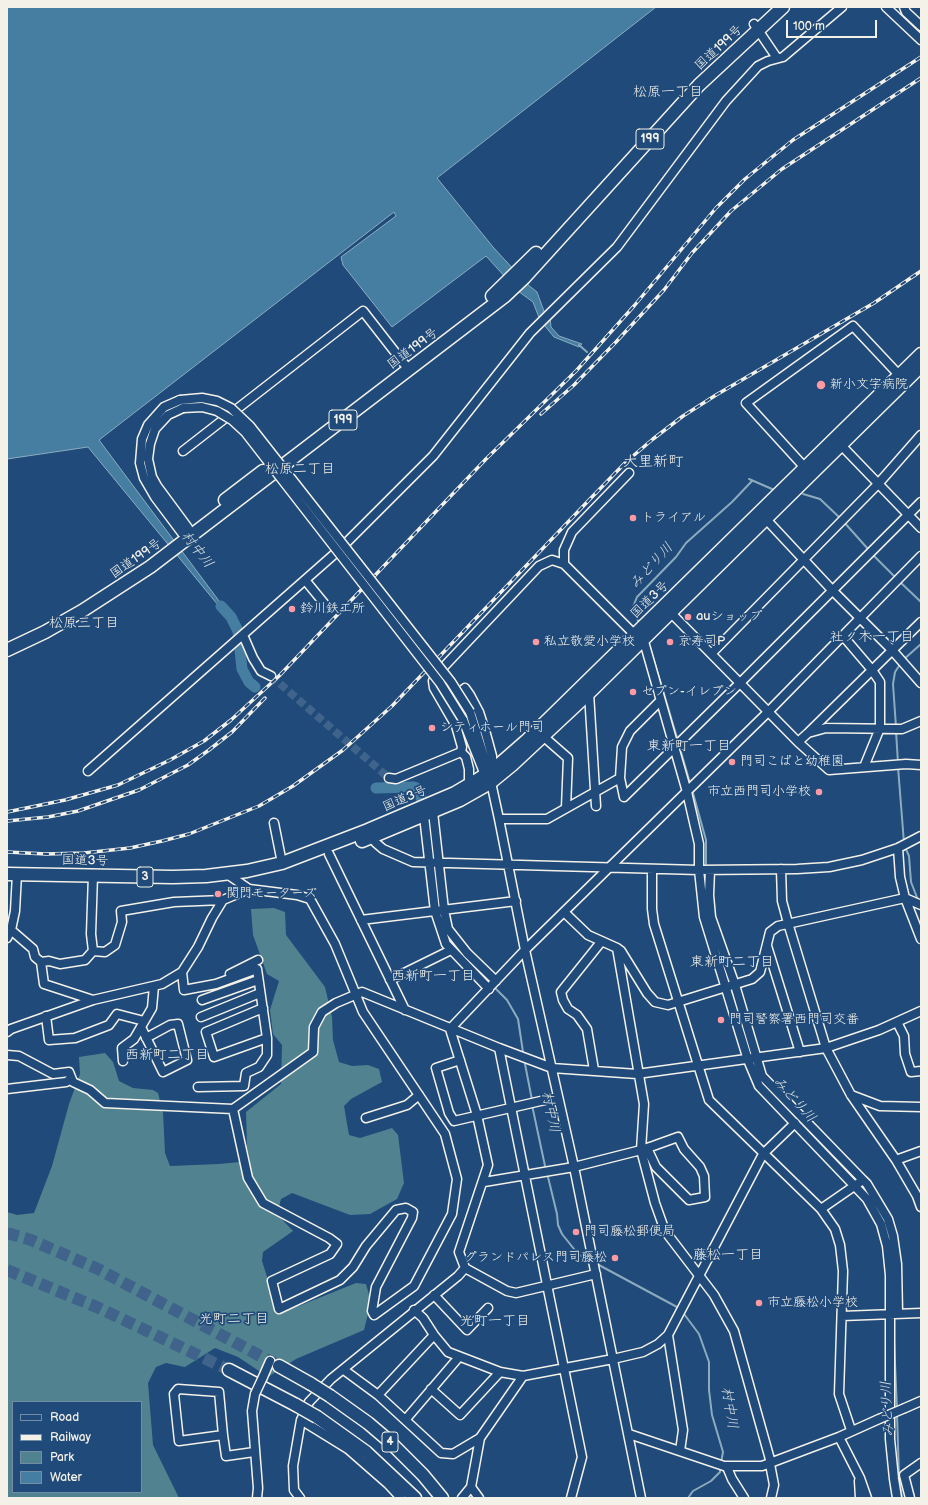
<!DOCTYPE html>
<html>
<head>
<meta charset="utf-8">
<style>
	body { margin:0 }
	#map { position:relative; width:928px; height:1505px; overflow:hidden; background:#1f4a7a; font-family:"Balsamiq Sans",sans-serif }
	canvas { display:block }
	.frame { position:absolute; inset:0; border:8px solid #f4f1e8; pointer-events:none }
	.legend { position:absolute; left:12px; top:1401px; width:130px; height:92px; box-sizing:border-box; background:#1f4a7a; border:1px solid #748da6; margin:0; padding:5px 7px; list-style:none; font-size:12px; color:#f4f1e8 }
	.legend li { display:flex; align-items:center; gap:8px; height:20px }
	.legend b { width:20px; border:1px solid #748da6 }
	.scale { position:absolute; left:786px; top:20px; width:91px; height:18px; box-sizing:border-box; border:2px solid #f4f1e8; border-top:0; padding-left:5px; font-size:12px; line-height:14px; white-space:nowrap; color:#f4f1e8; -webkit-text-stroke:3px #1f4a7a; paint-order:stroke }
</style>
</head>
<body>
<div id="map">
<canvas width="928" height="1505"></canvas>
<div class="frame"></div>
<ul class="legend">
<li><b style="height:5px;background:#1f4a7a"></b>Road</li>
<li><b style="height:5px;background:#f4f1e8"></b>Railway</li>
<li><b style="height:11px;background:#50838f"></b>Park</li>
<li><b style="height:11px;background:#467ea2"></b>Water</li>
</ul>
<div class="scale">100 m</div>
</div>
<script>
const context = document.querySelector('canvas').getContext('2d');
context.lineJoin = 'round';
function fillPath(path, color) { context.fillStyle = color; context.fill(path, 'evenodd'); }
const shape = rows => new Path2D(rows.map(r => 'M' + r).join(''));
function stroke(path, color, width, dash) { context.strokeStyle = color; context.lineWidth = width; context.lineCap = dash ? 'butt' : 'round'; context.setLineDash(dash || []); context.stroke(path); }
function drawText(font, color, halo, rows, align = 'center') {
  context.font = font + ' "Balsamiq Sans","Klee One",sans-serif'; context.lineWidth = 3.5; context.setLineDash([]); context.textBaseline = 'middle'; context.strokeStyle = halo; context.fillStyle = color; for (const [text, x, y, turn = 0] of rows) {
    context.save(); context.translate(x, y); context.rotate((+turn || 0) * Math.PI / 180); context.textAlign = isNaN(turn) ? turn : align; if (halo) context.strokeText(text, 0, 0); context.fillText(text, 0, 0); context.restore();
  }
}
fillPath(shape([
	[274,908,285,912,286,935,325,987,332,1017,333,1040,339,1062,352,1066,368,1065,379,1069,382,1082,351,1099,344,1106,349,1135,360,1138,392,1128,398,1135,404,1183,397,1199,370,1214,350,1215,292,1193,281,1199,277,1214,293,1231,263,1252,262,1261,279,1314,356,1283,366,1284,371,1302,364,1330,296,1359,268,1377,238,1357,215,1348,185,1367,166,1363,156,1367,148,1383,153,1445,179,1498,7,1498,7,1212,17,1215,34,1213,52,1166,69,1104,80,1074,79,1057,105,1053,113,1062,119,1081,133,1088,153,1090,158,1093,163,1112,165,1153,170,1166,219,1164,250,1161,247,1147,246,1112,281,1084,282,1045,273,1034,270,1010,279,981,267,974,253,935,251,909],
	[13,1402,141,1402,141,1492,13,1492]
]), '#50838f');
const water = shape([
	[7,7,656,7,437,178,493,247,527,284,537,292,545,314,550,317,551,327,559,336,582,344,579,347,554,337,540,320,533,302,518,291,486,256,392,327,343,265,341,257,396,216,394,212,99,440,231,617,227,616,88,447,7,459,7,7]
]);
fillPath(water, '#467ea2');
stroke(water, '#8cacbe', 1);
stroke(shape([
	[579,345,587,352],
	[749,479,772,489],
	[803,494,820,499,840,518],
	[843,521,868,549],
	[872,554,896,578],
	[899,581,921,602],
	[638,621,633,607,637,597,676,557,686,543,732,502,752,481],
	[650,647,678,741],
	[903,660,921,644],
	[896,727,893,684,895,672,901,663],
	[896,731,898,763],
	[679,745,690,783],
	[898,767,904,843],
	[693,793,706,840,706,864],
	[429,822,434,857],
	[905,847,909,856,911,882,918,900],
	[705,889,705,875],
	[447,934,461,952],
	[468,960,490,983],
	[726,972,729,981],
	[496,989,507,1000,518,1019,523,1052],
	[732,990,738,1009],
	[525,1064,532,1100],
	[532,1105,545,1166],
	[794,1115,838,1162,852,1175],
	[548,1177,557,1214,558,1225,562,1234,578,1254,591,1262],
	[863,1186,866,1191],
	[597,1264,677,1307],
	[684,1314,699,1334,709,1362,709,1390,712,1415,723,1452,721,1463],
	[894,1340,897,1409],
	[897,1414,899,1476,902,1498],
	[688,1498,693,1491,711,1481,720,1472,720,1467]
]), '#8cacbe', 2);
stroke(shape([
	[221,606,231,617,238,631,242,669,249,682,255,687],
	[376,788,414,787,418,789,421,798]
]), '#467ea2', 11);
stroke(shape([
	[271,676,389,778]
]), '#3f638a', 8, [8, 4]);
stroke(shape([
	[7,1233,31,1240,98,1269,279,1366],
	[7,1270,99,1308,229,1370]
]), '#3f638a', 12, [12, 6]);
const minor = shape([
	[886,7,921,40],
	[904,7,906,12,921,26],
	[754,24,777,58],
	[180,400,164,407,148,425,142,439,140,463,144,478,155,497,182,533,190,537],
	[183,408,168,415,155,429,150,444,148,459,152,477,157,486,188,528,190,537],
	[838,442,921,528],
	[183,451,363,311,409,370],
	[808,471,746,403,853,326,899,375],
	[763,516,833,591,892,650,921,683],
	[564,564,564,550,572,532,629,473],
	[305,580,328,608],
	[670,612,798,742,808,733,826,728,902,729,921,721],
	[243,635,253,658,261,671,271,676],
	[843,636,872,670,880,682,880,728,864,767],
	[712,653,878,484,921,435],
	[589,693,596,806],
	[445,704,465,688,470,695,479,712,486,734,492,756,493,773],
	[470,712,489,773,499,819,525,950,574,1167,641,1498],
	[463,720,483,770],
	[809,732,921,622],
	[544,737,568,758,566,808],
	[798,742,829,770,906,764,921,765],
	[461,752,462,747,456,726,434,688,433,681,436,675,539,566,552,560,564,564,645,645,687,792,699,844,699,870,704,917,748,1060,759,1086,867,1199,881,1224,887,1246,890,1275,890,1439,894,1479,897,1498],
	[461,752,466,757,469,769,469,785],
	[88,771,339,550,433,456,530,333,617,247,726,101,758,66,768,61,783,57,842,7],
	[389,778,396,779,461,752],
	[620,778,624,797,740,683,921,502],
	[433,812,444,910,448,929,467,953,496,981],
	[424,816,435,911,446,944,489,989],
	[499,819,547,819,620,778,622,747,630,731,660,701],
	[274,823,282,863],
	[369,834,376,843,383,849,413,862,699,870,797,869,829,867,862,860,898,848,921,836],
	[898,848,900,877,905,898,921,939],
	[329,854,405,1010],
	[652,869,652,909,654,924,709,1100,821,1209,835,1229,840,1245,843,1271,839,1394,851,1430],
	[781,869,782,901,788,923,826,1048,851,1095,896,1160,917,1196,921,1207],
	[710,870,709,895,711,917,735,985,762,1076,863,1180],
	[227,874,249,889,297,895,310,899,335,944,363,1012,445,1134,457,1179,452,1214,414,1286,374,1315,372,1311,376,1287,412,1218,413,1212,406,1208,396,1210,366,1246,353,1267,340,1280,279,1309,272,1281,330,1254,337,1244,329,1238,263,1203,248,1178,233,1109],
	[93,875,91,934,93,951],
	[565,913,588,935,617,948,644,1104,641,1150,655,1203,665,1231,714,1295,734,1331,771,1463],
	[361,920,516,901],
	[11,930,33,949,35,957,41,962,44,984,93,1000],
	[7,938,11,930,15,911,17,874],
	[767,946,800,1052],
	[617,948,621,951,647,993,655,1002,668,1005,752,979,760,972,770,932,778,926,905,898,921,905],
	[41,962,49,961,60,964,85,960,93,951,105,952,115,945,122,922,121,911,174,902,223,900],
	[182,972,184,990,216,984,257,969,267,1038,267,1055,259,1067,246,1073,244,1086,198,1087],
	[230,974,258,960],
	[390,980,451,950],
	[202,1000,258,980],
	[263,1008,206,1032,214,1057,267,1038],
	[46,1016,49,1040,75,1038,109,1025,117,1014,144,1021],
	[201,1017,260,993],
	[897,1022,904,1036,905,1054,911,1072,921,1071],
	[141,1027,163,1072,187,1060,178,1024,170,1025,146,1038],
	[450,1029,525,950,768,712,921,556],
	[450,1029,477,1115,488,1165,459,1252,465,1268,507,1291,516,1293,596,1274],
	[7,1032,11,1029,93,1000,162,984,182,972,198,947,212,918,223,900,249,889],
	[499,1048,582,1457,571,1498],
	[7,1055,19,1056,53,1074,69,1072,73,1082,90,1090,105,1103,233,1109,313,1052,314,1027,322,1012,336,1003,362,992,499,1048,552,1068,637,1074,826,1048,879,1030,921,1011],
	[460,1060,436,1068,449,1113,454,1121,558,1097],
	[123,1061,122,1048,134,1039,152,1008,154,986],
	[594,1070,587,1029,577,1015,568,1009,563,1000,561,992,601,942],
	[7,1089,66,1082,71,1079],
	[851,1095,880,1106,921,1107],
	[366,1118,407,1105,419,1095],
	[896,1160,921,1151],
	[484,1182,574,1167,641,1150,653,1146,678,1137,684,1149,700,1167,704,1176,705,1197,689,1200,656,1167,647,1148],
	[821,1209,863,1180,867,1184,888,1219,893,1236,897,1264,898,1313],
	[434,1295,467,1330,488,1308],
	[414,1310,423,1318,434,1335,448,1352,500,1372,523,1376,613,1359,643,1352,658,1344,668,1335,763,1154,795,1123],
	[842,1316,921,1313],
	[668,1335,683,1430,680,1451],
	[344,1370,378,1395,441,1453,453,1454,480,1438,523,1376],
	[263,1377,270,1361],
	[431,1389,460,1415,500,1372],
	[255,1394,252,1411,258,1488,257,1498],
	[378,1395,434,1335],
	[905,1408,921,1401],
	[406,1419,459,1357],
	[301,1420,348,1449,388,1484,401,1498],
	[629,1434,724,1466,762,1466,839,1437,879,1419],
	[223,1435,179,1441,174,1394,178,1389,219,1392,223,1435,226,1456,254,1452],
	[839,1437,860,1478,867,1498],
	[770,1464,774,1485,771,1498],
	[727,1467,732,1479,744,1498],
	[859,1481,860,1498],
	[471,1487,479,1498],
	[300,1498,294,1490,293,1466,301,1420,309,1402,331,1379,458,1276,465,1268],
	[462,1498,471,1487,480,1438],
	[910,1498,904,1475,921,1463]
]);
const highway = shape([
	[492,296,536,253],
	[225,500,263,471],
	[7,650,45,632,82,611,150,567,505,296,524,278,699,85,783,7],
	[362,841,460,800,490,783,512,765,589,693,921,366],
	[7,874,173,877,206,876,247,871,282,863,368,830,455,793,477,780,494,769,526,741,921,354],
	[279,1366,311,1384],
	[229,1370,296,1405],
	[330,1396,368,1423,388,1440,423,1475,442,1498],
	[317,1417,366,1452,415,1498]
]);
stroke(minor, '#f4f1e8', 11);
stroke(highway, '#f4f1e8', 15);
stroke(minor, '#1f4a7a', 8);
stroke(highway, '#1f4a7a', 12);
const rail = shape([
	[541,414,574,385,616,342,664,290,692,253,731,211,782,169,921,78],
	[7,812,65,800,118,785,170,760,204,741,231,720,279,676,486,459,576,371,634,306,716,208,745,179,793,140,921,57],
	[7,821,48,817,78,811,139,790,188,765,209,750,232,732,265,698],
	[7,852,46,854,84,853,130,848,162,841,189,834,259,806,293,786,343,750,392,706,591,498,626,462,653,439,683,416,716,395,874,303,921,271]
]);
stroke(rail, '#f4f1e8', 3.5);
stroke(rail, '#1f4a7a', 2, [6]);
const minorBridge = shape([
	[180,400,202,398,217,401,231,408,250,426,451,682,470,712],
	[183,408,202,407,217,411,232,420,245,432,440,683,463,720],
	[255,1394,263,1377],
	[879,1419,905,1408]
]);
const highwayBridge = shape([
	[311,1384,330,1396],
	[296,1405,317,1417]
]);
stroke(minorBridge, '#f4f1e8', 11, []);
stroke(highwayBridge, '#f4f1e8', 15, []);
stroke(minorBridge, '#1f4a7a', 8);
stroke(highwayBridge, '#1f4a7a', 12);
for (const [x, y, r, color] of [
	[821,385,5,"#ff9aa2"],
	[633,518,4,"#ff9aa2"],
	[292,609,4,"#ff9aa2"],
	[688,617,4,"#ff9aa2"],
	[536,642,4,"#ff9aa2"],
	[670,642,4,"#ff9aa2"],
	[633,692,4,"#ff9aa2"],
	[432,728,4,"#ff9aa2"],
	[732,762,4,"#ff9aa2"],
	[819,792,4,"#ff9aa2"],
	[218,894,4,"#ff9aa2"],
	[721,1020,4,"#ff9aa2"],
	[576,1232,4,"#ff9aa2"],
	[615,1258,4,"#ff9aa2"],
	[759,1303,4,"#ff9aa2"]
]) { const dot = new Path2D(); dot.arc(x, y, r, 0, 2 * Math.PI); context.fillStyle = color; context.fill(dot); stroke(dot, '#1f4a7a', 1.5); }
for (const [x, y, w] of [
	[650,139,28],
	[343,420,28],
	[145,877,16],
	[390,1442,16]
]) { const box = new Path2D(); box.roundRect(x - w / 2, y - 10, w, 20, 3); context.fillStyle = '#1f4a7a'; context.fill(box); stroke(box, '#f4f1e8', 1); }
drawText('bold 12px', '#f4f1e8', null, [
	["199",650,139],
	["199",343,420],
	["3",145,877],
	["4",390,1442]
]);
drawText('13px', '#f4f1e8', '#1f4a7a', [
	["国道199号",719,48,-43],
	["国道199号",413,349,-37],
	["国道199号",136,559,-35],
	["国道3号",650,600,-44],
	["国道3号",405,799,-23],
	["国道3号",85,861,1]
]);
drawText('13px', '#f4f1e8', '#1f4a7a', [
	["新小文字病院",830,385],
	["トライアル",641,518],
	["鈴川鉄工所",300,609],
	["auショップ",696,617],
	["私立敬愛小学校",544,642],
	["京寿司P",678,642],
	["セブン-イレブン",641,692],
	["シティホール門司",440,728],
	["門司こばと幼稚園",740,762],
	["市立西門司小学校",811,792,"right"],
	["関門モーターズ",226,894],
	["門司警察署西門司交番",729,1020],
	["門司藤松郵便局",584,1232],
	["グランドパレス門司藤松",607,1258,"right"],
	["市立藤松小学校",767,1303]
], 'left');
drawText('14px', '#f4f1e8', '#1f4a7a', [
	["松原一丁目",668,92],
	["松原二丁目",300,469],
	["松原三丁目",84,623],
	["社ノ木一丁目",872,637],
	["東新町一丁目",689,746],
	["東新町二丁目",732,962],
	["西新町一丁目",433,976],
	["西新町二丁目",167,1055],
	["藤松一丁目",728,1255],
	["光町二丁目",234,1319],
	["光町一丁目",495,1321]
]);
drawText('italic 14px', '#dae0de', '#1f4a7a', [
	["村中川",197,550,52],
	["みどり川",652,566,-48],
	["みどり川",794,1100,48],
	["村中川",550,1112,79],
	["村中川",729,1408,81],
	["みどり川",888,1409,-93]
]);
drawText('15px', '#f4f1e8', '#1f4a7a', [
	["大里新町",653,462]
]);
</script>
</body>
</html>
